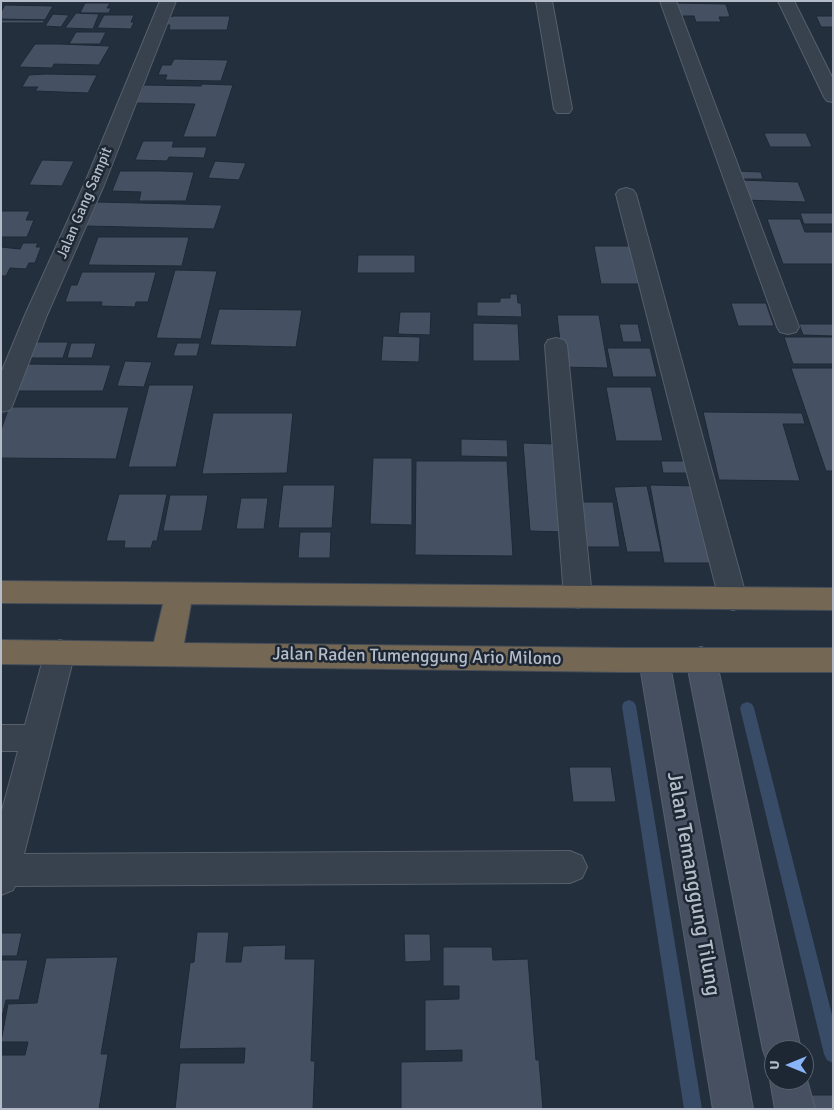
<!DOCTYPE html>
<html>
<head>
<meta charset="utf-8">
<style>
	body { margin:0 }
	#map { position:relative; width:834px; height:1110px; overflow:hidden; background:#242f3e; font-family:Signika,sans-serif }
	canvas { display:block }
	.frame { position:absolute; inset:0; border:2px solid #b4bcc9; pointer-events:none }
	.north { position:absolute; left:764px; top:1040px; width:50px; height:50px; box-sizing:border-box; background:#1d2633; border:1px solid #59626f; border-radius:50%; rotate:270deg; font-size:14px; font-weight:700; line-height:20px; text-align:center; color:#b4bcc9 }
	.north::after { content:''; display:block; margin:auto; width:18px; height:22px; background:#8ab4f8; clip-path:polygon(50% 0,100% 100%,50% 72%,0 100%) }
</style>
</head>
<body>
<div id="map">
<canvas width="834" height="1110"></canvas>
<div class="frame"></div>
<div class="north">U</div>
</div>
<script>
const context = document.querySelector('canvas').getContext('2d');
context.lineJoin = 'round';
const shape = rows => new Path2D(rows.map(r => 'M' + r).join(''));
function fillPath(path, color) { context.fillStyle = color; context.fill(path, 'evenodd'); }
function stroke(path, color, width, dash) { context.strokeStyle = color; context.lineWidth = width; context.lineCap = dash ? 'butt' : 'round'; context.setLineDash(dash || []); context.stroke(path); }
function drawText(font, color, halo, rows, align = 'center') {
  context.font = font + ' Signika,sans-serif'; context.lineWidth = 5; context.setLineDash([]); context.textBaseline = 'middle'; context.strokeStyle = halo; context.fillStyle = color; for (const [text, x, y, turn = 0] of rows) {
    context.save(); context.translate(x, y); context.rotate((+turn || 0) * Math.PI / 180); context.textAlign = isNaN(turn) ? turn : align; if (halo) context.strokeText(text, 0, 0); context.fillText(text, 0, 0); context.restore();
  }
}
fillPath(shape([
	[629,700,634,702,636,706,702,1109,684,1109,622,706,624,702,629,700],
	[747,702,752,704,754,708,833,1019,833,1063,827,1060,824,1054,740,708,742,704,747,702]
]), '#394c67');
const building = shape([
	[85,3,110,3,107,8,111,8,109,13,80,13,85,3],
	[674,3,726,4,730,17,719,17,721,22,696,22,694,16,678,16,674,3],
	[5,5,53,6,45,20,1,19,1,12,5,5],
	[76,13,99,14,93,29,65,28,76,13],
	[53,14,69,15,61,27,45,26,53,14],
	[104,15,134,15,131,22,134,22,131,29,97,28,104,15],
	[173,16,230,16,227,30,169,30,170,25,167,25,170,17,173,16],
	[816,16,833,16,833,27,821,27,816,16],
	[1,20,45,20,43,23,1,23,1,20],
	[76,32,106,32,100,44,69,44,76,32],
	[35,44,59,44,110,46,99,65,54,64,52,68,19,67,35,44],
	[174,59,228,60,221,81,165,80,167,75,158,75,162,65,171,65,174,59],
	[45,74,97,75,88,93,35,91,38,87,22,87,29,75,45,74],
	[202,84,233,85,216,137,183,137,195,104,136,103,144,85,201,86,202,84],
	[764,133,806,133,812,147,770,147,764,133],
	[143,141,174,141,172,147,207,147,204,158,169,157,167,161,135,160,143,141],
	[42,160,74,161,62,186,29,185,42,160],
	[215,161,246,163,239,180,208,178,215,161],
	[120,171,160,171,194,172,186,201,139,201,141,192,112,191,120,171],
	[737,171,761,172,763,179,739,179,737,171],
	[738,180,798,182,806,202,744,200,738,180],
	[97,202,222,205,214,229,86,226,97,202],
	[1,211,30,211,26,220,34,220,27,237,1,237,1,211],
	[800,213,833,213,833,224,804,224,800,213],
	[767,219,800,219,805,232,833,232,833,264,783,264,767,219],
	[98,237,189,237,182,266,88,265,98,237],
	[23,243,38,243,36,247,41,247,35,263,29,263,26,269,10,268,6,276,1,276,1,247,20,249,23,243],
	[594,246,631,246,639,284,601,284,594,246],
	[358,255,415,255,415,273,357,273,358,255],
	[175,270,217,271,201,339,156,338,175,270],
	[82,272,156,272,148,302,136,302,135,307,101,306,102,302,65,302,71,285,77,285,82,272],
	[510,294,517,294,518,303,521,303,522,317,477,316,477,302,500,302,500,298,510,298,510,294],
	[731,303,766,303,774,326,738,326,731,303],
	[219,309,302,310,296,347,210,345,219,309],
	[400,312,431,312,430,335,398,334,400,312],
	[557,315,599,315,608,368,563,367,557,315],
	[473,323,518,324,520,361,473,361,473,323],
	[619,324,638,324,642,342,623,342,619,324],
	[799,324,833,324,833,336,803,335,799,324],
	[383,336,420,337,419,362,381,361,383,336],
	[784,337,833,337,833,364,793,364,784,337],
	[36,342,68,342,63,358,30,358,36,342],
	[71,343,96,343,92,358,67,358,71,343],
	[177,343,200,343,197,356,173,356,177,343],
	[607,348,650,348,657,377,613,377,607,348],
	[125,361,152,362,144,387,117,386,125,361],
	[22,364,111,365,103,391,13,391,22,364],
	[791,368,833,368,833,471,826,471,791,368],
	[149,385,194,385,176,467,128,467,149,385],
	[606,387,651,387,663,441,616,441,606,387],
	[9,407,129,407,116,459,1,458,1,430,9,407],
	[703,412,802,413,805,424,783,424,800,481,719,480,703,412],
	[213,413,293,413,287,473,202,474,213,413],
	[461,439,507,440,508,457,461,456,461,439],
	[523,443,556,444,566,532,530,531,523,443],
	[373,458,412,458,412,525,370,524,373,458],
	[416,461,507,461,513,556,415,555,416,461],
	[661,461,687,461,690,473,663,473,661,461],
	[283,485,335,485,332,528,278,528,283,485],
	[650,485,695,486,712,563,664,563,650,485],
	[647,486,661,552,627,552,614,487,647,486],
	[119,494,167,494,157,541,153,541,151,548,124,548,125,541,106,541,119,494],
	[170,495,208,495,202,531,163,531,170,495],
	[241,498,268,498,264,529,236,529,241,498],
	[578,502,613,502,620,547,584,547,578,502],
	[300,532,331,532,330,558,298,558,300,532],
	[569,767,611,767,616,802,573,802,569,767],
	[197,932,229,932,226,962,241,962,243,946,286,945,285,959,315,959,311,1061,315,1061,313,1109,175,1109,180,1063,244,1063,245,1048,179,1049,190,963,194,962,197,932],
	[1,933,22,933,17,956,1,956,1,933],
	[404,934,430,934,431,961,405,962,404,934],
	[443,947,492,947,493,960,528,959,536,1060,539,1060,543,1109,401,1109,401,1062,462,1061,462,1050,425,1051,425,1000,459,999,459,986,443,986,443,947],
	[118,957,101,1054,108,1054,99,1109,1,1109,1,1055,25,1055,28,1042,1,1042,8,1004,37,1003,46,958,118,957],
	[1,960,28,960,19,1000,6,1000,1,1021,1,960],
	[808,1095,833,1095,833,1109,811,1109,808,1095]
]);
fillPath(building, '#455162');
stroke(building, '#1f2835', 1);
const street = shape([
	[160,1,176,1,104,185,47,315,13,404,10,410,1,412,1,373,25,315,84,185,160,1],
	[536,1,552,1,572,109,569,113,557,113,554,109,536,1],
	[660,1,676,1,799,327,796,332,788,334,780,332,777,327,660,1],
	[778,1,794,1,833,79,833,102,827,101,824,97,778,1],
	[626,188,633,190,636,194,747,599,743,607,733,610,723,607,719,599,616,194,619,190,626,188],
	[556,338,564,340,567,345,592,597,588,605,578,608,568,605,564,597,545,345,548,340,556,338],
	[60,640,70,644,75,652,24,854,570,851,582,856,587,867,582,878,570,883,15,886,13,890,1,895,1,814,18,751,1,751,1,725,25,725,45,652,50,644,60,640]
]);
const secondary = shape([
	[701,647,712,651,716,659,801,1050,774,1050,774,1066,768,1064,763,1050,686,659,690,651,701,647],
	[654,648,665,652,669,660,753,1109,713,1109,639,660,643,652,654,648],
	[774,1069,774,1080,804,1080,804,1069,815,1109,775,1109,770,1080,774,1069]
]);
const highway = shape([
	[1,581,833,588,833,610,191,604,184,643,623,648,833,648,833,672,623,672,1,664,1,640,154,642,163,604,1,603,1,581]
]);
stroke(street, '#565f6c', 2);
stroke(secondary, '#565f6c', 2);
stroke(highway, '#434c59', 2);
fillPath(street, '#38414e');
fillPath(secondary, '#465061');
fillPath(highway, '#746855');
drawText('15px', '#b4bcc9', '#1d2633', [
	["Jalan Gang Sampit",85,203,-67]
]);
drawText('18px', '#b4bcc9', '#1d2633', [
	["Jalan Raden Tumenggung Ario Milono",417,657,1]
]);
drawText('21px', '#b4bcc9', '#1d2633', [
	["Jalan Temanggung Tilung",693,884,80]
]);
</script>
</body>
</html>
